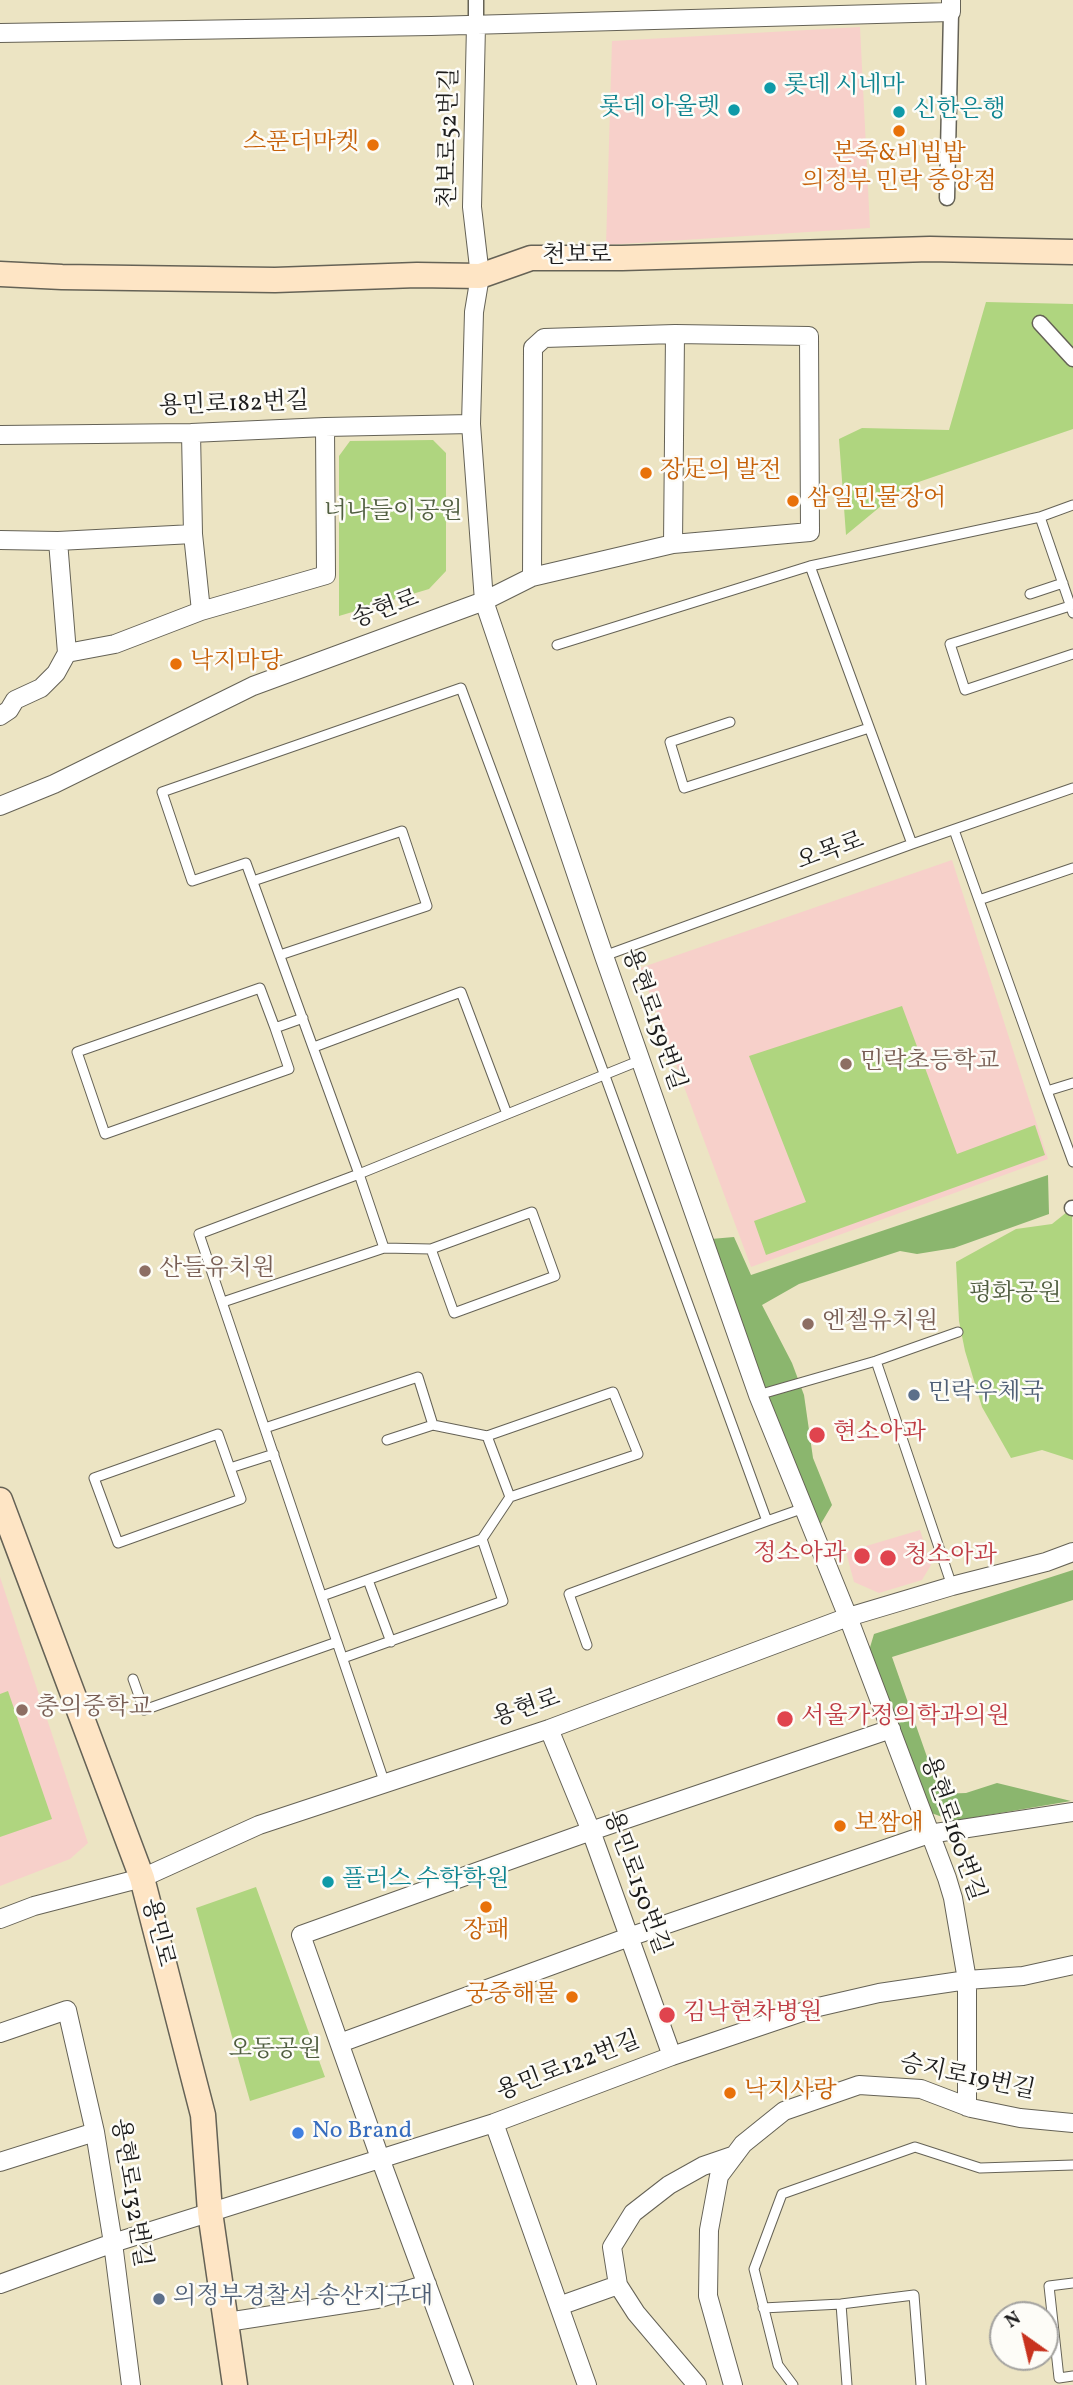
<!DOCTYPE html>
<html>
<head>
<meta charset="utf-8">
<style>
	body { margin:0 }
	#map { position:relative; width:1073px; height:2385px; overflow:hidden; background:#ece4c3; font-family:Vollkorn,serif }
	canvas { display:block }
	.north { position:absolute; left:989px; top:2301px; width:70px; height:70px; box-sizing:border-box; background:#fdfcf7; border:2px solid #a3a29f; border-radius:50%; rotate:326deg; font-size:19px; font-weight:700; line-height:28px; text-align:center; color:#1c1c1c }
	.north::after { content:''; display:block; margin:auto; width:24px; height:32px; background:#c8321e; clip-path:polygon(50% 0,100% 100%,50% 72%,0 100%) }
</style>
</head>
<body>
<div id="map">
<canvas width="1073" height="2385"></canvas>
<div class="north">N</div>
</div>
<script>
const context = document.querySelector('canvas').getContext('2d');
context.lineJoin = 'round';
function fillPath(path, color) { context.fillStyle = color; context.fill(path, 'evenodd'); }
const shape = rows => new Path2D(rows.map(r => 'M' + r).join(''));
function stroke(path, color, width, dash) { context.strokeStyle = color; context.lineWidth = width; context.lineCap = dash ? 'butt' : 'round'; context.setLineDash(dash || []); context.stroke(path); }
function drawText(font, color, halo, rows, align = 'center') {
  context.font = font + ' Vollkorn,"Noto Serif KR",serif'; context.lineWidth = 5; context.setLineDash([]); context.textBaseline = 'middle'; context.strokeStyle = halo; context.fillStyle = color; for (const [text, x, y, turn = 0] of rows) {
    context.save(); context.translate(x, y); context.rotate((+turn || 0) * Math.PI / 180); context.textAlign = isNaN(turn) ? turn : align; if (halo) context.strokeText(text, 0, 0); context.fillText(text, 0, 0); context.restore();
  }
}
fillPath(shape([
	[860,27,870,228,606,245,612,41],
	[952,860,1048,1159,751,1267,640,968],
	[920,1530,931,1565,922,1580,879,1593,854,1582,846,1552],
	[0,1577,88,1843,70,1859,0,1886]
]), '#f7d0ca');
fillPath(shape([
	[986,302,1073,304,1073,429,904,487,846,535,839,439,862,428,949,430],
	[433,440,446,453,446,571,429,589,339,616,339,456,350,441],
	[902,1006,957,1154,1035,1125,1045,1155,766,1255,754,1221,806,1202,749,1056],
	[1072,1208,1073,1460,1042,1450,1011,1458,982,1407,965,1351,959,1321,956,1262,1016,1229,1052,1224],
	[8,1691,52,1819,0,1837,0,1694],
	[256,1887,325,2077,250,2101,196,1908]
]), '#afd57f');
fillPath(shape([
	[1048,1175,1049,1214,954,1248,917,1254,900,1251,799,1284,762,1305,792,1363,804,1395,813,1458,832,1505,819,1527,757,1374,711,1239,734,1237,751,1275],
	[1073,1570,1073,1600,892,1657,940,1794,966,1793,997,1783,1071,1801,953,1821,926,1811,868,1654,874,1634]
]), '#8bb66e');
const service = shape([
	[1040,517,1073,505],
	[810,566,912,844],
	[1030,594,1063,583],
	[1070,606,950,644,965,690,1073,654],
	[557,645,810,566,1040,517,1073,613],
	[730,722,670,742,684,788,869,728],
	[954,830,1047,1091,1073,1083],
	[253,881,402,831,427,906,280,955],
	[979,900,1073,868],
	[604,956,912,844,1073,788],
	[275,1028,260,988,77,1052,105,1134,289,1069,275,1028,303,1018],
	[314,1047,461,992,507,1114],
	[1047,1091,1073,1162],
	[384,1248,431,1249,454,1313,555,1276,532,1212,431,1249],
	[223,1302,384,1248,359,1174,641,1060],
	[876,1361,952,1586],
	[758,1395,876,1361,958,1332],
	[265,1428,418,1377,433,1425,487,1436,613,1392,638,1454,510,1497,482,1539],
	[487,1436,510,1497],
	[387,1440,433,1425],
	[230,1468,241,1499,118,1543,94,1478,218,1434,230,1468,274,1454],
	[368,1580,391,1642],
	[322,1596,482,1539,503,1601,343,1658],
	[587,1645,569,1594,767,1521],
	[133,1679,144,1710,337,1642],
	[385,1784,199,1234,359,1174,246,863,192,881,162,792,461,688,605,1076,767,1521,804,1508],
	[1073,2283,1049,2286,1059,2378,1073,2376],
	[841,2304,847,2385],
	[763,2308,841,2304,914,2295,921,2385],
	[793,2385,778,2365,754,2269,782,2194,915,2147,980,2168,1073,2165]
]);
const pedestrian = shape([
	[476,25,476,0],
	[947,198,951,12],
	[1040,323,1073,359],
	[1072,1208,1073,1208]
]);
const minor = shape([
	[476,25,472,207,480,276,474,312,471,424,484,601,604,956,758,1395,848,1617,947,1878,953,1898,967,1980,967,2107],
	[0,33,431,26,951,12,951,0],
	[191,433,193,534,201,611],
	[0,435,191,433,325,427,471,424],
	[0,540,58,541,193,534],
	[58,541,67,653],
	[673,544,675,334],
	[0,716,9,710,15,700,41,688,56,673,67,653,115,644,201,611,326,575,325,427],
	[0,806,54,784,253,686,484,601,532,577,673,544,810,532,809,336,675,334,544,338,533,348,532,577],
	[549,1729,591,1831,672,2056],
	[0,1919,34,1906,142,1878,259,1825,549,1729,848,1617,952,1586,1046,1562,1073,1552],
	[0,2033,67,2010,95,2132,113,2243,131,2385],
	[340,2043,629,1937,929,1834,1073,1812],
	[494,2123,587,2385],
	[0,2162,95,2132],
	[0,2284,113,2243,494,2123,672,2056,814,2008,879,1993,967,1980,1023,1976,1073,1965],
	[559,2306,618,2285],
	[227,2322,377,2299,427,2284],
	[464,2385,380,2158,301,1935,591,1831,891,1729],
	[697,2385,636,2313,618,2285,612,2247,633,2213,669,2185,703,2166,735,2155],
	[733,2385,708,2296,709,2230,719,2176,743,2144,784,2111,859,2085,921,2089,971,2108,1020,2118,1073,2123]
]);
const secondary = shape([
	[0,274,62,277,275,280,417,275,480,276,531,258,622,258,930,249,1073,252],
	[0,1500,142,1878,203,2115,210,2212,235,2385]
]);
stroke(service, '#656256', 11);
stroke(pedestrian, '#656256', 17);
stroke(minor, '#656256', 20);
stroke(secondary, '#656256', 27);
stroke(service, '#fff', 9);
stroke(pedestrian, '#fff', 14);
stroke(minor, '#fff', 18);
stroke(secondary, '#fee5c5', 24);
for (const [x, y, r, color] of [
	[770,88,7,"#0f9aa8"],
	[734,110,7,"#0f9aa8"],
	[899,112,7,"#0f9aa8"],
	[899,131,7,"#e8710a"],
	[373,145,7,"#e8710a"],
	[646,473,7,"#e8710a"],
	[793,501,7,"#e8710a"],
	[176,664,7,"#e8710a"],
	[846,1064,7,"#8d6e63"],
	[145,1271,7,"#8d6e63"],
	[808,1324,7,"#8d6e63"],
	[914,1395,7,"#5c6f8a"],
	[817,1435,9,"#e0444e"],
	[862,1556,9,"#e0444e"],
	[888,1558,9,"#e0444e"],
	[22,1710,7,"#8d6e63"],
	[785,1719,9,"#e0444e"],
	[840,1826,7,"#e8710a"],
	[328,1882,7,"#0f9aa8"],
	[486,1907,7,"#e8710a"],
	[572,1997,7,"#e8710a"],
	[667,2015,9,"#e0444e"],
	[730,2093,7,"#e8710a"],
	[298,2133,7,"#3f7fe0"],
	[159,2299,7,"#5c6f8a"]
]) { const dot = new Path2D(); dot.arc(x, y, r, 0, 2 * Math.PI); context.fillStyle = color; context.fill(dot); stroke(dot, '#fdfcf7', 2.5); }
drawText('24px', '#0d838f', '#fdfcf7', [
	["롯데 시네마",784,88],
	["롯데 아울렛",720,110,"right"],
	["신한은행",913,112],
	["플러스 수학학원",342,1882]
], 'left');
drawText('24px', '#1c1c1c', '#fdfcf7', [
	["천보로52번길",451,138,-89],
	["천보로",577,258],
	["용민로182번길",234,406,-2],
	["송현로",386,611,-20],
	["오목로",831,853,-20],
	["용현로159번길",652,1020,71],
	["용현로",527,1710,-19],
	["용현로160번길",951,1829,71],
	["용민로150번길",635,1883,70],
	["용민로",156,1933,76],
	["용민로122번길",569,2068,-21],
	["승지로19번길",967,2079,12],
	["용현로132번길",129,2193,81]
]);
drawText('24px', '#c56008', '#fdfcf7', [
	["스푼더마켓",359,145,"right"],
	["본죽&비빕밥",899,156,"center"],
	["의정부 민락 중앙점",899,184,"center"],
	["장足의 발전",660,473],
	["삼일민물장어",807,501],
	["낙지마당",190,664],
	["보쌈애",854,1826],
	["장패",486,1933,"center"],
	["궁중해물",558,1997,"right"],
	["낙지사랑",744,2093]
], 'left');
drawText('24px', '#4f5d3f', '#fdfcf7', [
	["너나들이공원",393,514],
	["평화공원",1015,1296],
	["오동공원",275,2052]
]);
drawText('24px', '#785e54', '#fdfcf7', [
	["민락초등학교",860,1064],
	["산들유치원",159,1271],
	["엔젤유치원",822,1324],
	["충의중학교",36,1710]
], 'left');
drawText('24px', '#4e5e75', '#fdfcf7', [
	["민락우체국",928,1395],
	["의정부경찰서 송산지구대",173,2299]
], 'left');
drawText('24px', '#be3a42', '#fdfcf7', [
	["현소아과",833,1435],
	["정소아과",846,1556,"right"],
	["청소아과",904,1558],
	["서울가정의학과의원",801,1719],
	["김낙현차병원",683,2015]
], 'left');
drawText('24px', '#366cbe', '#fdfcf7', [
	["No Brand",312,2133]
], 'left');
</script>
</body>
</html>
